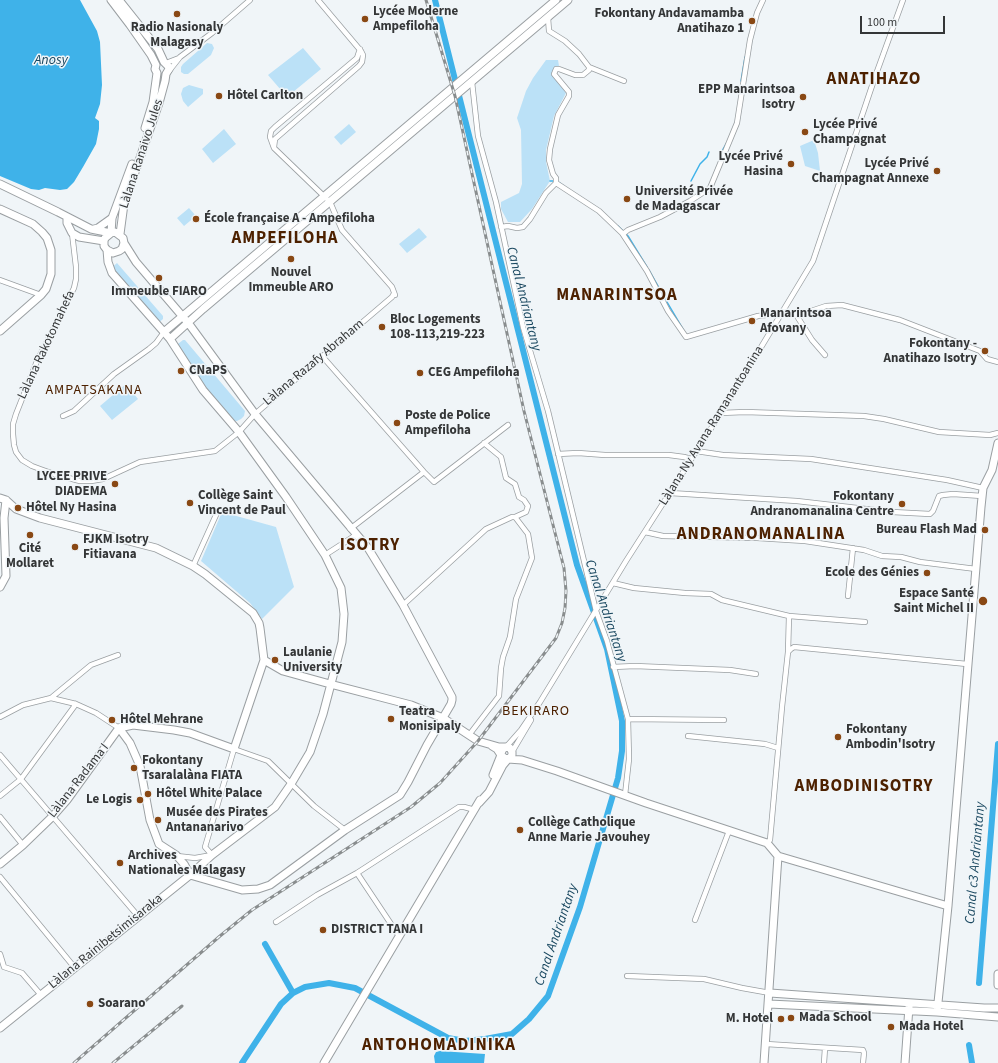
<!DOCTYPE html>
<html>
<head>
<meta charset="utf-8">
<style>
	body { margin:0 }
	#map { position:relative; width:998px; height:1063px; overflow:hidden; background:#f0f5f8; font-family:"Source Sans 3",sans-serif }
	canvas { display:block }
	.scale { position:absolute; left:860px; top:16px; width:85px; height:18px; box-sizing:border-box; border:2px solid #343637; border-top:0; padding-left:5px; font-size:12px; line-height:14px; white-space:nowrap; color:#343637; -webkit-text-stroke:3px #f0f5f8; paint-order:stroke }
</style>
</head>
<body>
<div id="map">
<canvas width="998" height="1063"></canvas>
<div class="scale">100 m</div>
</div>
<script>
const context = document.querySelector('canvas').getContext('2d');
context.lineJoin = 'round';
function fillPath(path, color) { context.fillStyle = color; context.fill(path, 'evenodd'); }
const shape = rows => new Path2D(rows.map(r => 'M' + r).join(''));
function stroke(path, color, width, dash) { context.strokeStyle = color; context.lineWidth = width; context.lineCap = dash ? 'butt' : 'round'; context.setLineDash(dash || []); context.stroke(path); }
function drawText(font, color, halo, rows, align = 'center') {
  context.font = font + ' "Source Sans 3",sans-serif'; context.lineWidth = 3; context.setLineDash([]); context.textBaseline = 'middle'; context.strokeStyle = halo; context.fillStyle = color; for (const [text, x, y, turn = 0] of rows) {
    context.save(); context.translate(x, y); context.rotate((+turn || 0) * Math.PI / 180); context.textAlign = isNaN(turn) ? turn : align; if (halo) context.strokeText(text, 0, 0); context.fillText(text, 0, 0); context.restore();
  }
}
fillPath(shape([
	[207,43,212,44,214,48,211,55,188,74,184,74,181,72,181,67,183,64],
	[303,48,321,69,287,97,268,75],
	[546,60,558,60,559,66,553,72,555,78,566,93,554,116,546,150,546,162,550,181,532,209,520,222,508,222,501,209,501,202,519,193,522,184,521,130,517,118,526,91,533,78],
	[189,85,203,89,203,94,188,107,183,101,181,94,183,88],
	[349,124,356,132,341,145,334,137],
	[224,129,236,144,213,163,202,149],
	[814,140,818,153,820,171,805,166,800,146],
	[189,208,196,216,184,226,177,218],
	[419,228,427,237,407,253,399,244],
	[117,263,163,316,163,319,156,325,152,325,109,273,109,270],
	[183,340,185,340,245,411,244,416,241,419,237,421,234,421,174,350,174,347],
	[126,384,138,399,112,420,100,406],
	[222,512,276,527,294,587,262,619,250,603,201,561]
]), '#bbe1f7');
fillPath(shape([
	[0,0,80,0,97,31,100,42,102,85,100,104,95,118,99,121,99,129,96,144,83,167,74,182,67,189,60,190,45,188,39,190,31,189,0,176],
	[440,1051,485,1054,484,1063,435,1063,434,1056,436,1052]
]), '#3fb2e9');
stroke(shape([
	[741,81,745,57],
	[722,151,726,144],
	[550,181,557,181,564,186],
	[691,181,700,164,707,157,709,152],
	[618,226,628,236,647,267],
	[649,270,667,302,684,331]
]), '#3fb2e9', 1.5);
stroke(shape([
	[265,944,293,993],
	[979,983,998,744],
	[969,1045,972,1063],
	[242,1063,281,1004,293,993,305,987,329,983,355,988,448,1038,465,1041,485,1039,512,1034,529,1019,548,996,580,907,618,778,622,751,622,721,607,649,577,565,435,0]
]), '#3fb2e9', 6);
const street = shape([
	[548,18,549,31,565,41,579,54,589,67,624,81],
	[166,63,179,58],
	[169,71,180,57,212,33,250,0],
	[472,82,478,136,496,202,523,327,548,411,596,611,607,641,628,719,629,759,625,795],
	[274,147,275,139,359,66,362,62,363,55,361,51,318,0],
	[556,183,599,211,622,233,647,271,668,311,686,337,758,316,783,313,805,313,826,306,842,305,900,320,980,351,987,359,998,362],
	[556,183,556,178,553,174,549,160,550,149,558,115,569,96,569,92,554,74,556,69,559,69,575,75,583,75,589,70,589,67],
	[501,227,508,226,517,228,523,227,530,219,546,193,556,183],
	[72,233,76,267,76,279,74,288,37,361,16,414,13,424,13,434,14,445,16,452,22,460,32,466,40,469,57,475,80,481,91,481,103,479,140,462,215,451,239,432,255,414,392,297,393,295,395,295,392,287,342,230,330,202,274,148,270,137,271,131,275,127,357,58,360,49],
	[623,234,628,230,660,217,690,201,710,188,737,123,750,40,757,13,763,0],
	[0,280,41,295],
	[795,313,812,340,825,355],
	[322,356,424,472,434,482,508,425],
	[721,413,745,412,864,416,884,419,939,432,990,435,998,433],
	[63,416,74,411,114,374,149,349,156,343,164,332],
	[484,443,501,457,506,478,515,484,519,497,524,500,528,506,526,512,515,517],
	[696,451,723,455,811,459,947,480,983,488],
	[558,454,578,453,605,455,669,455,684,457,691,459],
	[670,493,797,501,892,512,930,514,933,511,939,496,943,495,953,494,982,496],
	[350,529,424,472],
	[645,532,663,536,757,538,805,541,864,550,882,556,901,557,920,562,976,569],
	[325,555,356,535],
	[193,566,216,515],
	[613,583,634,588,685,593,711,594,722,600,789,616,865,622],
	[848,596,853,548],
	[403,605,486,529,512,517,515,517,528,534,532,558,516,599,510,637,503,657,501,668,499,696,469,735],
	[788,652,789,616],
	[613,667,635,666,730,670,756,674],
	[51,698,91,665,118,655],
	[0,717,23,705,51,698,76,704,96,713,119,728],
	[628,719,724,720],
	[688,736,765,744,778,748],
	[506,747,521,730,540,702,626,561,728,402,813,261,875,77,903,0],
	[512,752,531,720],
	[0,755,138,916],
	[0,796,21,779,76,704],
	[0,817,23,845],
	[767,843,770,840,782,707,788,652,791,649,794,647,967,664],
	[177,856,195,858,212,855,205,847,234,749,268,761,314,806,345,830],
	[0,877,75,968],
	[695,920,729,831],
	[276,922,317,895,357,873],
	[399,936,357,873,459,807,464,807,475,810],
	[0,954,4,967,22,973,41,995],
	[627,976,704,979,742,988,770,993],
	[766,1044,863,1050,864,1053,863,1063],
	[824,1063,825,1048]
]);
const secondary = shape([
	[111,0,130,25,151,55,156,65,155,69,157,73,153,102,145,128],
	[119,0,158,49,164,62,168,66,169,69,166,74,165,81,159,103,124,204,120,234],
	[0,184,58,212,91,229,111,233,115,232,123,238,124,243,136,262,189,324,255,414,368,548,403,605,452,697,452,700,451,704,427,745,408,782,400,795,345,830,270,885,258,889,242,890,190,875,184,864,176,855,159,844,150,820,140,766,130,743,119,728],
	[0,209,33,224,42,232,47,238,51,250,51,274,46,289,41,295,0,331],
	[67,217,67,223,72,233,79,237,104,241],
	[94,229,98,228,112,218],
	[111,233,112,218,132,164],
	[107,250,113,253,119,251,122,249,124,243],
	[164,332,556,0],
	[170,339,203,309,568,0],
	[0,498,6,500,16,509,40,518,156,548,193,566,205,574,253,613,259,623,260,628,264,660,234,749,190,733,174,730,133,725,119,728],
	[0,587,6,576,4,518,6,500],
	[264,660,283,671,330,684,411,705,443,718,478,741,499,747,506,747,510,748,512,752,512,755,510,758,506,759,502,756,501,753,503,749,506,747],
	[492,746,497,749,501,755,493,775],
	[479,803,489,792,503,765,508,759,522,760,557,771,646,803,767,843,778,856,948,906],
	[0,864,23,845,53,816,67,800,119,728],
	[998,974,998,985],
	[770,993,984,1008,998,1008],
	[769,1004,937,1012,998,1017],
	[937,1012,948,906,981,507,983,488,992,470,998,443],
	[0,1028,190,875,212,855,275,807,291,784,310,752,323,714,342,642,344,614,341,588,325,555,286,497,239,432,203,390,170,339,112,273,108,262,107,250,104,246,104,241,105,238,111,233],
	[324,1063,480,800],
	[764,1063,778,856],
	[905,1063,909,1007]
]);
stroke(street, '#9a9fa2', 6);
stroke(secondary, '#9a9fa2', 9);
stroke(street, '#fff', 4.5);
stroke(secondary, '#fff', 7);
const rail = shape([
	[74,1063,220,936,252,910,411,807,440,783,478,741,556,638,562,623,565,608,566,591,564,568,524,411,455,96,426,0],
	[113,1063,182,1006]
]);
stroke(rail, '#898d8e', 3);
stroke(rail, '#f0f5f8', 1.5, [4.5]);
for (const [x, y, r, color] of [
	[177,14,4,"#894814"],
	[365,19,4,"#894814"],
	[752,21,4,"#894814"],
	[219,96,4,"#894814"],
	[803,97,4,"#894814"],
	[805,132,4,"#894814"],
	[791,164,4,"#894814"],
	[937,171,4,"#894814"],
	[627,199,4,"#894814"],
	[196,219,4,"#894814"],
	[291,259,4,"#894814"],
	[159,278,4,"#894814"],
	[752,321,4,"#894814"],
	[382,327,4,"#894814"],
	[985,351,4,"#894814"],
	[181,371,4,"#894814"],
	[420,373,4,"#894814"],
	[397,423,4,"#894814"],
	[115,484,4,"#894814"],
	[190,503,4,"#894814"],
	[902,504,4,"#894814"],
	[18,508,4,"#894814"],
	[985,530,4,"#894814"],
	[30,535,4,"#894814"],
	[75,547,4,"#894814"],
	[927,573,4,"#894814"],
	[983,601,5,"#894814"],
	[275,660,4,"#894814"],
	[391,719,4,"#894814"],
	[112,720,4,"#894814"],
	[838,737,4,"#894814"],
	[134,768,4,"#894814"],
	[148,794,4,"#894814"],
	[140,800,4,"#894814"],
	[158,820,4,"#894814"],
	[520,830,4,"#894814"],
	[120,863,4,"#894814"],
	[323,930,4,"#894814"],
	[90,1004,4,"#894814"],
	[791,1018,4,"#894814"],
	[781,1019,4,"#894814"],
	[891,1027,4,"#894814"]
]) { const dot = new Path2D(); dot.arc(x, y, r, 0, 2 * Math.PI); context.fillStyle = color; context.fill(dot); stroke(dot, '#f0f5f8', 1.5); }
drawText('bold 13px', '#343637', '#f0f5f8', [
	["Lycée Moderne",373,12],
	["Ampefiloha",373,27],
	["Fokontany Andavamamba",744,14,"right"],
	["Anatihazo 1",744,29,"right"],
	["Radio Nasionaly",177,28,"center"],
	["Malagasy",177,43,"center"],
	["EPP Manarintsoa",795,90,"right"],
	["Isotry",795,105,"right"],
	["Hôtel Carlton",227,96],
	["Lycée Privé",813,125],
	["Champagnat",813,140],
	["Lycée Privé",783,157,"right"],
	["Hasina",783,172,"right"],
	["Lycée Privé",929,164,"right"],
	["Champagnat Annexe",929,179,"right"],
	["Université Privée",635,192],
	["de Madagascar",635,207],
	["École française A - Ampefiloha",204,219],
	["Nouvel",291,273,"center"],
	["Immeuble ARO",291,288,"center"],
	["Immeuble FIARO",159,292,"center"],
	["Manarintsoa",760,314],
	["Afovany",760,329],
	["Bloc Logements",390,320],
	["108-113,219-223",390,335],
	["Fokontany -",977,344,"right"],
	["Anatihazo Isotry",977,359,"right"],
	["CNaPS",189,371],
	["CEG Ampefiloha",428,373],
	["Poste de Police",405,416],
	["Ampefiloha",405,431],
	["LYCEE PRIVE",107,477,"right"],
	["DIADEMA",107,492,"right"],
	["Collège Saint",198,496],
	["Vincent de Paul",198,511],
	["Fokontany",894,497,"right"],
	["Andranomanalina Centre",894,512,"right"],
	["Hôtel Ny Hasina",26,508],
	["Bureau Flash Mad",977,530,"right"],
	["FJKM Isotry",83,540],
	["Fitiavana",83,555],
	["Cité",30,549,"center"],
	["Mollaret",30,564,"center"],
	["Ecole des Génies",919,573,"right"],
	["Espace Santé",974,594,"right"],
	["Saint Michel II",974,609,"right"],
	["Laulanie",283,653],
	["University",283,668],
	["Teatra",399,712],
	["Monisipaly",399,727],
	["Hôtel Mehrane",120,720],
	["Fokontany",846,730],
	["Ambodin'Isotry",846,745],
	["Fokontany",142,761],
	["Tsaralalàna FIATA",142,776],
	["Hôtel White Palace",156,794],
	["Le Logis",132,800,"right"],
	["Musée des Pirates",166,813],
	["Antananarivo",166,828],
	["Collège Catholique",528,823],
	["Anne Marie Javouhey",528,838],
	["Archives",128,856],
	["Nationales Malagasy",128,871],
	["DISTRICT TANA I",331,930],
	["Soarano",98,1004],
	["Mada School",799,1018],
	["M. Hotel",773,1019,"right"],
	["Mada Hotel",899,1027]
], 'left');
drawText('13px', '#343637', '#f0f5f8', [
	["Làlana Ranaivo Jules",142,154,-72],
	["Làlana Rakotomahefa",47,345,-65],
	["Làlana Razafy Abraham",314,363,-40],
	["Làlana Ny Avana Ramanantoanina",712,426,-58],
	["Làlana Radama I",79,781,-52],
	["Làlana Rainibetsimisaraka",106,942,-39]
]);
drawText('italic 14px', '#1a4860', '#f0f5f8', [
	["Anosy",51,61],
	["Canal Andriantany",523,299,76],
	["Canal Andriantany",605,611,72],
	["Canal c3 Andriantany",976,863,-85],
	["Canal Andriantany",557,935,-71]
]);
context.letterSpacing = '1px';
drawText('14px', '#4d2100', '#f0f5f8', [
	["AMPATSAKANA",94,391],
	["BEKIRARO",536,712]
]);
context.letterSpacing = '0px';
context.letterSpacing = '1px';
drawText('bold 17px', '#4d2100', '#f0f5f8', [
	["ANATIHAZO",874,80],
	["AMPEFILOHA",285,239],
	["MANARINTSOA",617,296],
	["ANDRANOMANALINA",761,535],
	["ISOTRY",370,546],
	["AMBODINISOTRY",864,787],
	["ANTOHOMADINIKA",439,1046]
]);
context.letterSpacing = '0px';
</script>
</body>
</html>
